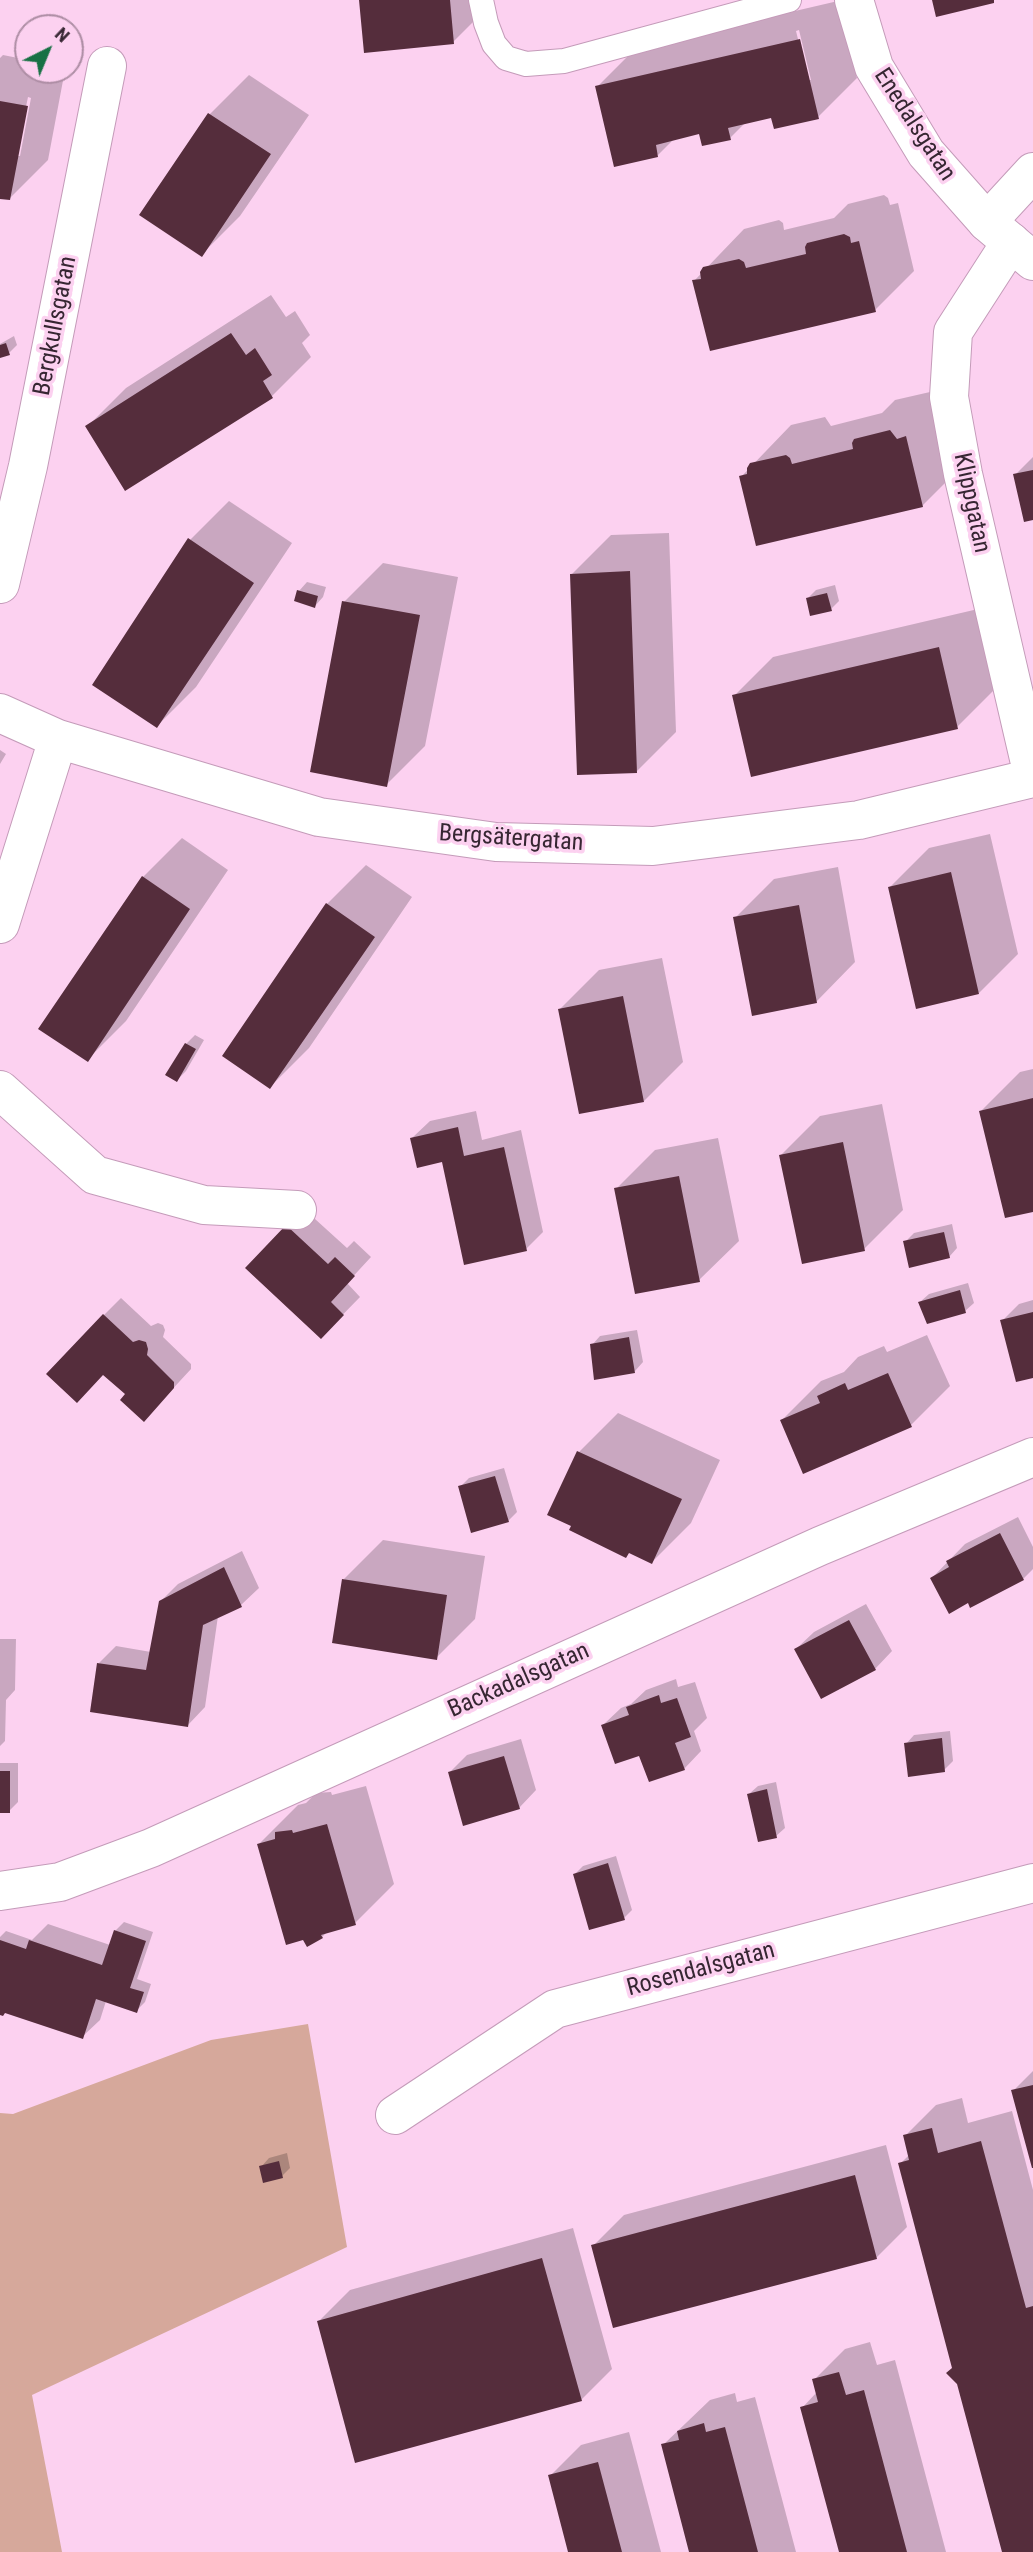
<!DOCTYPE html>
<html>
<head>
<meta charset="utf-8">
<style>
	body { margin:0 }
	#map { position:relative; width:1033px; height:2552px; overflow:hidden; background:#fcd1f0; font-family:"Roboto Condensed",sans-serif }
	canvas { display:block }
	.north { position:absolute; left:14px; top:14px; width:70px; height:70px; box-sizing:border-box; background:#fcd1f0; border:2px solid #ad8da4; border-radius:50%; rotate:43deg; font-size:19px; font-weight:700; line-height:28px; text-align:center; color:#362632 }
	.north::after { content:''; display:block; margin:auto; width:24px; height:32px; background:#187145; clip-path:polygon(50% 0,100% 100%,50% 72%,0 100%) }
</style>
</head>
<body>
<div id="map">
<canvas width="1033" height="2552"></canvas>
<div class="north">N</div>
</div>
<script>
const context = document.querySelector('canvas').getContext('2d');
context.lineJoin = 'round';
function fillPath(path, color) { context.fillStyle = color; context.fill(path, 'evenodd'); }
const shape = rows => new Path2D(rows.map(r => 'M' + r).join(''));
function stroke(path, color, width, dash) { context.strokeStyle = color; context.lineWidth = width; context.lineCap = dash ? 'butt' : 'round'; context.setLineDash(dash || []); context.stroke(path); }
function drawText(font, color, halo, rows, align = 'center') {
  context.font = font + ' "Roboto Condensed",sans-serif'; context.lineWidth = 7; context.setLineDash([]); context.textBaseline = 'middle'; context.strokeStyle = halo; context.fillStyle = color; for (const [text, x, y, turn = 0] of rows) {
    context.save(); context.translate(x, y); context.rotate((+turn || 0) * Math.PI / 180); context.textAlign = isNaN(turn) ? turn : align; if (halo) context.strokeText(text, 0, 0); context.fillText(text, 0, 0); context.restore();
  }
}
fillPath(shape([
	[308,2024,347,2247,32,2395,62,2552,0,2552,0,2113,13,2114,211,2040]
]), '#d6a89b');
fillPath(shape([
	[361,0,492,0,492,3,453,42],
	[838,1,857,78,818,117,772,115,746,122,730,138,700,132,674,139,658,155,597,87,636,48],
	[799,30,811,80,808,80,796,31],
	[3,55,28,60,28,70,65,70,48,160,9,199,0,197,0,58],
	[28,97,31,98,20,156,16,156],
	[249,75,309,115,240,216,201,255,142,215,210,114],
	[884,195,888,198,890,205,898,203,914,271,875,310,694,281,744,229,779,220,783,223,784,230,834,218,848,204],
	[271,295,286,317,295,311,310,335,302,343,311,357,272,396,87,427,126,388],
	[14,336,17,345,9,353,0,356,0,344],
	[930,392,937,401,961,467,922,506,741,477,791,425,825,417,831,426,882,413,895,400],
	[1033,457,1033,518,1015,475],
	[229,501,292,543,196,687,157,726,190,540],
	[669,533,676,732,637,771,572,574,611,535],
	[383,563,458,577,425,746,386,785,344,602],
	[307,582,326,587,323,597,315,606,299,591],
	[835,585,839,601,831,609,808,598,816,590],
	[978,609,996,688,957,727,734,696,773,657],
	[0,750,6,754,0,764],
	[990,834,1018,954,979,993,890,887,929,848],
	[182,838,228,870,126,1021,87,1060,143,877],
	[366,865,412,897,309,1048,270,1087,327,904],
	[838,867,855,962,816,1002,735,918,774,879],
	[662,958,683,1062,644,1101,560,1009,599,970],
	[195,1035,204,1040,186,1071,177,1080,186,1044],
	[1033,1069,1033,1210,981,1111,1020,1072],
	[882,1104,903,1210,864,1249,781,1155,820,1116],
	[476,1111,482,1140,521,1130,543,1232,526,1249,444,1160,412,1138,430,1121],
	[718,1138,739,1241,699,1280,616,1189,655,1150],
	[304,1209,347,1248,354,1241,371,1257,347,1283,360,1297,321,1337,247,1268],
	[952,1224,957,1248,949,1257,905,1242,914,1233],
	[968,1283,974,1303,965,1311,920,1302,929,1294],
	[121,1298,151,1326,158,1323,163,1325,165,1330,163,1337,191,1364,191,1369,144,1420,127,1394,104,1315],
	[1033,1300,1033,1376,1002,1321,1019,1304],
	[637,1330,643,1362,635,1371,592,1345,600,1336],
	[927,1335,950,1386,911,1425,782,1420,821,1381,844,1372,858,1357,884,1346,887,1352],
	[618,1413,720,1460,691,1523,652,1562,550,1514,579,1452],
	[504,1468,517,1512,508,1521,460,1487,469,1478],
	[1018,1517,1033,1547,1033,1569,1023,1579,932,1578,965,1544],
	[383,1540,485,1556,475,1619,436,1658,344,1579],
	[242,1551,259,1588,241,1605,218,1616,205,1707,188,1725,99,1663,116,1646,151,1652,160,1602,178,1584],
	[866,1604,892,1651,875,1669,796,1649,814,1632],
	[0,1639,16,1639,15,1690,6,1700,5,1741,0,1746],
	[676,1679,678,1687,695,1682,707,1718,694,1731,701,1751,684,1769,640,1753,603,1725,621,1708,631,1704,646,1690],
	[950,1731,953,1761,944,1770,906,1744,914,1735],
	[521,1739,536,1790,519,1808,450,1772,467,1755],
	[0,1763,18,1763,18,1802,9,1811,0,1811],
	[776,1782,785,1828,776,1836,749,1794,758,1786],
	[366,1786,394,1884,355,1923,327,1932,322,1937,259,1844,298,1805,306,1803,316,1793,331,1792,332,1795],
	[616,1856,632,1910,624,1918,575,1874,583,1866],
	[124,1922,153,1932,137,1979,151,1984,145,2002,136,2011,106,2001,100,2020,82,2037,6,2011,0,2013,0,1937,6,1931,32,1940,48,1924,110,1945,115,1931],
	[1033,2071,1033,2164,1013,2091],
	[962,2098,968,2123,1012,2111,1033,2190,1033,2552,1004,2552,900,2164,910,2154,905,2136,936,2105],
	[886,2145,907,2227,876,2258,593,2246,624,2215],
	[287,2153,290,2168,282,2176,261,2167,269,2158],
	[573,2228,612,2369,581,2400,319,2321,350,2290],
	[870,2342,877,2365,895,2360,946,2552,840,2552,802,2408,817,2392,814,2380,845,2349],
	[735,2393,737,2402,755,2397,796,2552,691,2552,663,2445,710,2400],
	[629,2432,661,2552,570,2552,550,2476,581,2445]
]), '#0003');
fillPath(shape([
	[359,0,450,0,454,44,364,53],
	[932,0,994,0,994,3,936,17],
	[800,39,819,119,774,129,771,118,728,128,731,140,702,146,699,134,656,145,658,157,614,167,595,86],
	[0,101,28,106,10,200,0,199],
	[208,113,271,154,202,257,139,215],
	[844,234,850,237,851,243,859,241,876,312,710,351,692,280,701,279,700,272,703,267,739,259,744,262,746,268,806,254,805,247,807,243],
	[231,333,246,355,255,348,272,375,263,381,273,398,125,491,85,426],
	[6,343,10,355,0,358,0,345],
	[890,430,897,439,906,436,923,507,756,546,739,476,747,474,747,468,750,463,786,455,790,458,792,464,853,449,852,443,854,439],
	[1033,470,1033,520,1024,522,1013,474],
	[188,538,254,583,157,728,92,685],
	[630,571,637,773,577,775,570,574],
	[297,590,318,596,315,608,294,601],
	[827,593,832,611,810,616,806,598],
	[342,601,420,615,387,787,310,772],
	[939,647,958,729,751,777,732,695],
	[951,872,979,994,916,1009,888,887],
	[142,876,190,909,88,1062,38,1029],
	[326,903,375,937,270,1089,222,1056],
	[799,905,817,1003,752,1016,733,917],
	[623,996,644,1102,579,1114,558,1009],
	[185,1043,196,1049,177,1082,165,1075],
	[1033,1098,1033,1212,1005,1218,979,1111],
	[458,1127,464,1156,504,1147,527,1251,464,1265,442,1162,417,1168,410,1138],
	[843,1142,865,1251,802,1264,779,1155],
	[679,1176,700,1282,635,1294,614,1188],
	[286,1225,328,1264,335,1257,355,1276,331,1302,344,1315,321,1339,245,1268],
	[944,1232,950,1258,909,1268,903,1241],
	[960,1290,966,1313,927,1324,918,1302],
	[1033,1312,1033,1378,1016,1382,1000,1320],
	[103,1314,133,1342,139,1340,146,1342,148,1349,147,1355,174,1382,174,1388,144,1422,120,1400,125,1394,103,1375,77,1403,46,1374],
	[629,1337,635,1373,594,1380,590,1344],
	[888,1373,912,1427,803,1474,780,1420,820,1403,817,1396,845,1383,848,1390],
	[577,1451,682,1499,652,1564,629,1553,626,1558,569,1530,571,1526,547,1515],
	[495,1476,509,1522,471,1533,458,1486],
	[1000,1533,1024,1580,970,1608,968,1603,949,1614,930,1578,949,1567,946,1561],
	[224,1567,242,1607,203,1625,188,1727,90,1712,97,1663,146,1670,159,1601],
	[342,1579,447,1595,437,1660,332,1643],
	[849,1620,876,1670,821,1699,794,1649],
	[659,1695,661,1703,677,1698,691,1737,675,1743,685,1770,649,1782,639,1756,615,1764,601,1725,629,1715,626,1707],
	[942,1738,945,1772,908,1777,904,1743],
	[504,1756,520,1809,463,1826,448,1772],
	[0,1771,10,1771,10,1813,0,1813],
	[767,1789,777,1838,758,1842,747,1794],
	[327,1824,356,1925,321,1935,323,1938,307,1947,303,1940,286,1945,257,1844,275,1839,275,1832,292,1830,293,1833],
	[608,1863,625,1920,589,1930,573,1874],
	[114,1930,146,1941,130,1988,144,1992,137,2013,96,1999,83,2039,5,2013,3,2016,0,2015,0,1940,26,1949,29,1940,102,1965],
	[1033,2085,1033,2168,1032,2168,1011,2090],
	[932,2128,938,2153,981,2141,1026,2308,1033,2306,1033,2552,1002,2552,957,2384,946,2373,952,2368,898,2163,909,2160,903,2135],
	[279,2161,283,2178,263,2183,259,2166],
	[855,2175,877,2259,613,2328,591,2245],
	[542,2258,582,2401,355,2463,317,2321],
	[839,2372,846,2395,864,2390,907,2552,839,2552,800,2407,818,2402,812,2379],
	[704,2423,706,2432,725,2427,758,2552,689,2552,661,2444,679,2440,677,2431],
	[598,2462,622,2552,568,2552,548,2475]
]), '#552d3c');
const service = shape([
	[481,0,486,23,494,44,506,58,526,64,564,61,789,0]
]);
const minor = shape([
	[987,222,1033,172],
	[1011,242,953,332,949,397,963,474,1033,776],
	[0,584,28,466,107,66],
	[0,713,58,739,319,817,496,842,653,846,859,820,1033,778],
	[0,924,58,739],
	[0,1090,95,1175,204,1205,297,1210],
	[0,1891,60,1882,151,1848,820,1546,1033,1457],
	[395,2115,555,2009,1033,1883]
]);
const tertiary = shape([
	[854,0,874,67,926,153,987,222,1033,261]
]);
stroke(service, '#c49bb9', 26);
stroke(minor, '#c49bb9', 40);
stroke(tertiary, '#c49bb9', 40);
stroke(service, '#fff', 24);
stroke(minor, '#fff', 38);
stroke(tertiary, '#fff', 38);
drawText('24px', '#362632', '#fcd1f0', [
	["Enedalsgatan",914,125,57],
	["Bergkullsgatan",56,326,-79],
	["Klippgatan",971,503,78],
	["Bergsätergatan",511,839,4],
	["Backadalsgatan",519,1681,-24],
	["Rosendalsgatan",701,1970,-15]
]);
</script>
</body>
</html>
